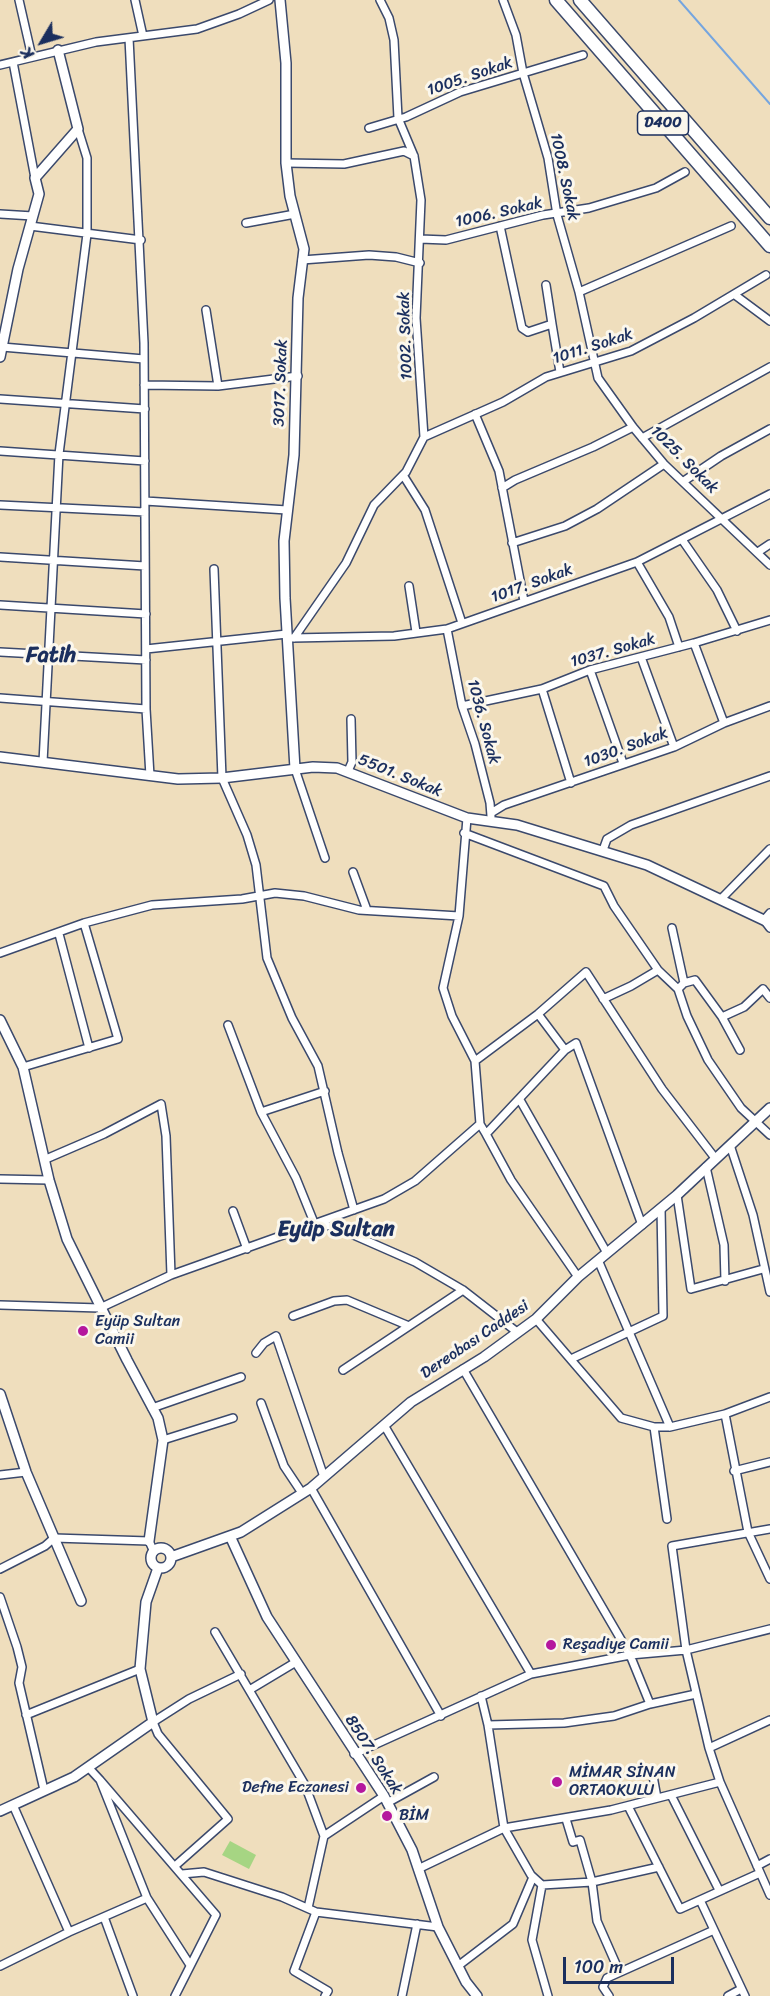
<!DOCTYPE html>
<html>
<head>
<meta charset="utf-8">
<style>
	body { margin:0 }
	#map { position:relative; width:770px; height:1996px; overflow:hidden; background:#efdebd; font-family:Sriracha,sans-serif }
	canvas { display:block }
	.north { position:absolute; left:12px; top:12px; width:60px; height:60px; -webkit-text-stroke:4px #fbf7ec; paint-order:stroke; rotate:232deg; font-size:16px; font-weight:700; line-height:24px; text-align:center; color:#1b2f5e }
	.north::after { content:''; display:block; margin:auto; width:21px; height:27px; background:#1b2f5e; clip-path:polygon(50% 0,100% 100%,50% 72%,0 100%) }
	.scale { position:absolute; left:563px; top:1957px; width:111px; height:27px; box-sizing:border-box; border:3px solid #1b2f5e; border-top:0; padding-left:8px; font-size:18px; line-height:21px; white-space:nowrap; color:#1b2f5e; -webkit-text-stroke:4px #fbf7ec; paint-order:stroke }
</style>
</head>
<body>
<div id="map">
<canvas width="770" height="1996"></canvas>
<div class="north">K</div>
<div class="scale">100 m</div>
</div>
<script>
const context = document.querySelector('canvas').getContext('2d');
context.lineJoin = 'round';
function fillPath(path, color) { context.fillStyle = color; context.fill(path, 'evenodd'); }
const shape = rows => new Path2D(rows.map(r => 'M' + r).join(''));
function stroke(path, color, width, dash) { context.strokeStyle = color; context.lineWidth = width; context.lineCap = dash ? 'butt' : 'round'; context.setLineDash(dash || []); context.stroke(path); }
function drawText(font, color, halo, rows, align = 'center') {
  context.font = font + ' Sriracha,sans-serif'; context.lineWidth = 6; context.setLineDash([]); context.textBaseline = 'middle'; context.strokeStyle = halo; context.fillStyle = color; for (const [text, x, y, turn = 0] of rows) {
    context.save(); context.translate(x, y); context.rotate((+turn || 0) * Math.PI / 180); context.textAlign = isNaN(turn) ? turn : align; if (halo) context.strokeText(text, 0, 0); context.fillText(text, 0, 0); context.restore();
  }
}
fillPath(shape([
	[230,1841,256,1855,249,1869,222,1855]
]), '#a6d583');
stroke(shape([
	[679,0,770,104]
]), '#75a5df', 2);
const minor = shape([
	[19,0,32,57],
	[135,0,143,36],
	[503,0,516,35,523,73,548,158,557,215,579,292,598,378,633,427,664,464,770,565],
	[129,38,144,343,146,709,150,776],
	[13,62,35,178],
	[0,65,96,42,197,29,239,14,269,0],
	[369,128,406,117,460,92,583,55],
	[286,163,344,164,404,151,414,156],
	[0,214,33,216],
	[246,223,295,214],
	[30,226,141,240],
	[500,226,522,328,528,332,552,324,560,372],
	[420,239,446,240,543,215,589,208,656,188,685,172],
	[302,260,369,255,396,257,420,263],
	[546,285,552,324],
	[579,292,731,226],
	[735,295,770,321],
	[206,310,218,386],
	[2,347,144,359],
	[144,385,218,386,298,376],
	[0,399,145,409],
	[475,414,499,471,524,601],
	[424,437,503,402,546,377,631,351,694,318,766,275],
	[642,438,770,367],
	[0,451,145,461],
	[403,475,425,510,462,623],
	[684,481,721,456,770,429],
	[502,488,515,480,593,447,633,427],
	[145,501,287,510],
	[0,505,145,512],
	[683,541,717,590,737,631],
	[512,543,565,526,597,509,664,464],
	[758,552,770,544],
	[0,557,145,566],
	[637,562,669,617,679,647],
	[214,569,222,778,247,835,256,865,267,958,292,1018,318,1066,338,1153,354,1210],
	[409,586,416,632],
	[0,605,146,614],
	[447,629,462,706,475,744,490,803,491,816],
	[292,638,394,636,447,629,637,562,770,494],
	[294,638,346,563,374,505,406,472,424,437,416,318,421,200,414,156,398,118,394,40,389,18,380,0],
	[694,643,724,723],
	[146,649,287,634],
	[0,652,146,660],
	[641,657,674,747],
	[590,670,623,763],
	[542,689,571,783],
	[0,698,146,709],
	[462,706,542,689,590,670,694,643,770,620],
	[43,762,59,454,87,234,87,158,78,129],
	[295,769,325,858],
	[348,771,352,762,351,719],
	[491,813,504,805,674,747,724,723,770,706],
	[467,818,459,916,443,988,452,1016,475,1061,480,1124,486,1134],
	[464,833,604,886,614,906,658,970,678,989],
	[603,850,607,839,631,825,770,776],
	[353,872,367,910],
	[722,898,770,849],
	[770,913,764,920,770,928],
	[672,928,684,983,678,989,687,1016,708,1060,741,1108,770,1135],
	[59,934,89,1048],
	[0,953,84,923,152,905,242,899,275,893,304,896,359,910,459,916],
	[684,983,695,980,722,1017,744,1007,763,989,770,998],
	[603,999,631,986,658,970],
	[538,1014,565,1050],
	[722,1017,740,1050],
	[228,1025,261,1112],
	[475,1061,538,1014,586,972,662,1089,715,1158],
	[23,1067,118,1039,84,923],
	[325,1091,261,1112,296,1178,315,1225,333,1226,415,1262,463,1290,517,1332],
	[520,1100,607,1253],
	[730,1145,753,1215,770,1292],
	[46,1159,104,1134,161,1104,166,1136,171,1275],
	[706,1167,724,1245,725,1281],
	[0,1179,49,1180],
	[677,1195,691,1289,763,1269],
	[233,1211,247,1249],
	[598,1260,670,1427],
	[578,1277,511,1180,486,1134,565,1050,576,1043,642,1225],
	[0,1305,100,1308,171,1275,384,1199,415,1181,480,1124],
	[293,1316,334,1301,347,1300,409,1326,463,1290],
	[536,1319,621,1418,654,1427,670,1427,725,1414,770,1397],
	[256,1353,264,1343,276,1336,324,1477],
	[571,1359,663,1316,661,1208],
	[463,1369,630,1655,650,1704],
	[343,1370,409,1326],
	[261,1403,284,1466,302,1493],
	[152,1408,241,1377],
	[725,1414,748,1532,770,1579],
	[384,1425,531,1674],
	[654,1427,667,1519],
	[163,1440,233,1418],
	[734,1471,770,1462],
	[0,1475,26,1472],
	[311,1488,441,1716],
	[0,1569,45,1546,54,1538,149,1541,154,1552],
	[0,1597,17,1647,22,1667,19,1683,44,1790],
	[215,1632,305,1785,324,1836,308,1908],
	[251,1689,296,1662],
	[481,1696,488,1725,504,1828,531,1875,542,1885,592,1882,659,1867],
	[26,1715,140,1669],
	[488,1725,564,1723,614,1716,650,1704,696,1694],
	[709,1748,686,1650,672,1546,770,1529],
	[354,1754,531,1674,630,1655,686,1650,770,1629],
	[88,1767,100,1780,147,1898,190,1965],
	[653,1776,657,1798],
	[100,1780,216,1915,175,1996],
	[720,1782,709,1748,770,1720],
	[671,1795,719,1890],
	[387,1803,434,1777],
	[628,1806,680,1909,760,1873],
	[566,1819,573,1842,580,1840,592,1882,597,1921,619,1971],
	[324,1836,384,1796],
	[175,1866,228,1819,158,1734,153,1722,189,1699,241,1674],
	[757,1866,770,1859],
	[418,1869,504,1828,611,1810,720,1782,770,1895],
	[182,1874,204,1872,282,1897,316,1912,438,1927],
	[542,1885,532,1940,548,1996],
	[700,1900,745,1996],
	[316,1912,294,1971,328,1991,325,1996],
	[104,1917,133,1996],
	[69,1932,147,1898],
	[0,1966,69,1932,13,1805],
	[458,1966,513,1924,533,1877],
	[402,1996,417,1924],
	[609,1996,603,1987,607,1978,714,1930],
	[728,1996,741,1989]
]);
const tertiary = shape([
	[280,0,286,63,286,163,290,196,304,249,298,298,294,455,284,541,285,598,295,769],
	[0,357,18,269,39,194,35,178,78,129,58,50],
	[0,757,178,779,222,778,313,767,337,768,467,818,517,825,647,865,770,923],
	[0,1020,23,1067,49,1180,67,1239,127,1360,158,1418,163,1440,149,1541],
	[0,1394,26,1472,81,1601],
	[230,1536,267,1617,384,1796,412,1850,438,1927,466,1982,477,1996],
	'151 1558a10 10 0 1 1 20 0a10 10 0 1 1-20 0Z',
	[171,1557,241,1532,311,1488,411,1402,484,1357,536,1319,578,1277,677,1195,770,1108],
	[0,1811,74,1777,153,1722,140,1669,146,1602,158,1568]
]);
const trunk = shape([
	[556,0,770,246],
	[580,0,770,218]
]);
stroke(minor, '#3b496c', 10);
stroke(tertiary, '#3b496c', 12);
stroke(trunk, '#3b496c', 15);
stroke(minor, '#fff', 7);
stroke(tertiary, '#fff', 9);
stroke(trunk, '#fff', 12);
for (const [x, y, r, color] of [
	[83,1331,6,"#b5179e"],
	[551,1645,6,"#b5179e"],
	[557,1782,6,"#b5179e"],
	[361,1788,6,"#b5179e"],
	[387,1816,6,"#b5179e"]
]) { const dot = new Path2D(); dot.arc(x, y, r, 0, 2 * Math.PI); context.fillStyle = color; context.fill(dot); stroke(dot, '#fbf7ec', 2); }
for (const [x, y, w] of [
	[663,123,51]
]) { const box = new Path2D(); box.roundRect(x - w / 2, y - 12, w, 24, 4.5); context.fillStyle = '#fbf7ec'; context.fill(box); stroke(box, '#1b2f5e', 1.5); }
drawText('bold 15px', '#1b2f5e', null, [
	["D400",663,123]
]);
drawText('16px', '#1b2f5e', '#fbf7ec', [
	["1005. Sokak",470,77,-19],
	["1008. Sokak",564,177,78],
	["1006. Sokak",499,213,-13],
	["1002. Sokak",406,336,-92],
	["1011. Sokak",593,347,-18],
	["3017. Sokak",281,383,-88],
	["1025. Sokak",684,460,45],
	["1017. Sokak",532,584,-20],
	["1037. Sokak",613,651,-16],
	["1036. Sokak",483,722,75],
	["1030. Sokak",626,748,-20],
	["5501. Sokak",400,776,22],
	["Dereobası Caddesi",475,1340,-34],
	["8507. Sokak",373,1755,57]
]);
drawText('16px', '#1b2f5e', '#fbf7ec', [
	["Eyüp Sultan",95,1322],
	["Camii",95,1340],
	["Reşadiye Camii",563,1645],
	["MİMAR SİNAN",569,1773],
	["ORTAOKULU",569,1791],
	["Defne Eczanesi",349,1788,"right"],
	["BİM",399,1816]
], 'left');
drawText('bold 22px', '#1b2f5e', '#fbf7ec', [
	["Fatih",51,656],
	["Eyüp Sultan",336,1230]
]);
</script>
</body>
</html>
